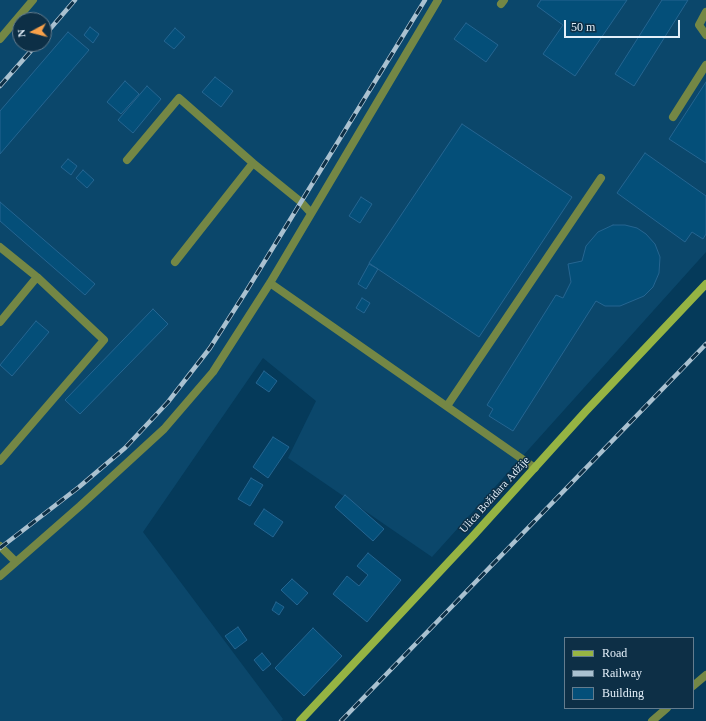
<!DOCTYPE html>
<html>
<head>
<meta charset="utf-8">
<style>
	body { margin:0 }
	#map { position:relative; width:706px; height:721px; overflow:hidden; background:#053a5a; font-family:Georgia,serif }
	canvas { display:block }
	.legend { position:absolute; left:564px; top:637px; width:130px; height:72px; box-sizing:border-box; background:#0d2f46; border:1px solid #637c8e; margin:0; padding:5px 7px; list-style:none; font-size:12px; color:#e3eff9 }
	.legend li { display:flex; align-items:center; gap:8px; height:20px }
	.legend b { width:20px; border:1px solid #637c8e }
	.north { position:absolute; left:12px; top:12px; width:40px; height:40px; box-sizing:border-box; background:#0d2f46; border:1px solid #637c8e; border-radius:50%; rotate:263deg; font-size:11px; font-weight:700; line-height:16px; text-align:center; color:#e3eff9 }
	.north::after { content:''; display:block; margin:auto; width:14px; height:18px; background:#f8a14a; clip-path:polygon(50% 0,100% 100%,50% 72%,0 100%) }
	.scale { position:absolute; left:564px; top:20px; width:116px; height:18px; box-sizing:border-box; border:2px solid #e3eff9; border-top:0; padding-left:5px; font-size:12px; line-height:14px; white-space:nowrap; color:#e3eff9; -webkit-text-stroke:3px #0d2f46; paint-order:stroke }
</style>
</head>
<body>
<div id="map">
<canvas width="706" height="721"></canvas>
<ul class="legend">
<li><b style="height:5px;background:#96b443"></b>Road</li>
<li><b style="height:5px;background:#aac1d0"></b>Railway</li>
<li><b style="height:11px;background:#044f79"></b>Building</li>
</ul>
<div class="north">N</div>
<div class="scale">50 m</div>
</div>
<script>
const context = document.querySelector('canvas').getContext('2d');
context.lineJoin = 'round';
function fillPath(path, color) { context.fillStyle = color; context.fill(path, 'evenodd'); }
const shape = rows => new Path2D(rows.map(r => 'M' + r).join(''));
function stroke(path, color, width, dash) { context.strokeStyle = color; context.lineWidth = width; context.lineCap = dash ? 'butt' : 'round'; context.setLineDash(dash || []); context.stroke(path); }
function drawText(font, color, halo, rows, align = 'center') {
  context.font = font + ' Georgia,serif'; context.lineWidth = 3; context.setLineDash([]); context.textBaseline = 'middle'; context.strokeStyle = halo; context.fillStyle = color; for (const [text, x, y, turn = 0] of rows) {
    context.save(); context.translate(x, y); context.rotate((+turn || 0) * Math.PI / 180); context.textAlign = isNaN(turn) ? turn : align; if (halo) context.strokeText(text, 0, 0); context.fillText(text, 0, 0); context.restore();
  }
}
fillPath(shape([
	[0,0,706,0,706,252,432,557,288,458,316,401,263,358,143,532,283,719,281,721,0,721],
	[20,20,44,20,44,44,20,44]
]), '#0b476b');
const building = shape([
	[541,0,627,0,575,76,543,54,563,25,537,6,541,0],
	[662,0,688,0,634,86,615,74,662,0],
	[466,23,498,45,486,62,454,39,466,23],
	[90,27,99,34,93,43,84,35,90,27],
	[175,28,185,37,174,49,164,41,175,28],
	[68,32,89,50,0,154,0,111,68,32],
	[215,77,233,91,221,107,202,92,215,77],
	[125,81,139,94,121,114,107,102,125,81],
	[706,82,706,163,669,139,706,82],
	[147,86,161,99,133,133,118,120,147,86],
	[462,124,572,197,479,337,369,263,462,124],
	[645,153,706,196,706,234,703,239,692,232,685,242,617,193,645,153],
	[68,159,77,166,71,175,61,167,68,159],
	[83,170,94,180,87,188,76,178,83,170],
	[361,197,372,204,360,223,349,216,361,197],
	[0,202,95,284,85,295,0,221,0,202],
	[613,225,625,225,637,228,646,234,655,244,660,257,659,273,653,287,644,296,620,306,605,306,596,301,513,431,489,416,493,409,487,405,556,295,563,298,571,282,568,264,582,261,586,246,598,232,613,225],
	[369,264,378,269,366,289,358,284,369,264],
	[362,298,370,303,364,313,356,308,362,298],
	[153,309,168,324,80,414,65,400,153,309],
	[36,321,49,332,12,376,0,365,36,321],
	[264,371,277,381,269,392,256,383,264,371],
	[273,437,289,447,268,478,253,467,273,437],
	[251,478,263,485,250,506,238,499,251,478],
	[345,495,384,529,373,541,335,507,345,495],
	[264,509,283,522,273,537,254,524,264,509],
	[368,553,401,580,367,622,333,594,347,576,359,586,368,575,357,566,368,553],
	[292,579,308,593,297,605,281,590,292,579],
	[276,602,284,607,279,615,272,610,276,602],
	[238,627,247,640,235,649,225,636,238,627],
	[313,628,342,656,304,696,275,668,313,628],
	[262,653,271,664,263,671,254,660,262,653]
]);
fillPath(building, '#044f79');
stroke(building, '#256591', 1);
stroke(shape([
	[501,4,504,0],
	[706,12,699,25,706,35],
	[0,39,33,0],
	[673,117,706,65],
	[127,160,179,98,253,163],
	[0,247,37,277,104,340,0,461],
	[175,262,253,163,301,202,311,213],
	[270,283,535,468],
	[0,322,37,277],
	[447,406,601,178],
	[0,546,16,562],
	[0,576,80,506,164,429,213,372,270,283,438,0]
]), '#748745', 8);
stroke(shape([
	[693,686,706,675],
	[652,721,667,708]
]), '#748745', 8);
stroke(shape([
	[300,721,473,536,586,411,706,284]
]), '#96b443', 8);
const rail = shape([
	[44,36,75,0],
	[0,86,37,44],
	[0,548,79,487,125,448,168,402,210,348,247,290,425,0],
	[341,721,706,344]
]);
stroke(rail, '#aac1d0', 4.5);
stroke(rail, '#0d2f46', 3, [9]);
drawText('11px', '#e3eff9', '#0d2f46', [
	["Ulica Božidara Adžije",495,495,-48]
]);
</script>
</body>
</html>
